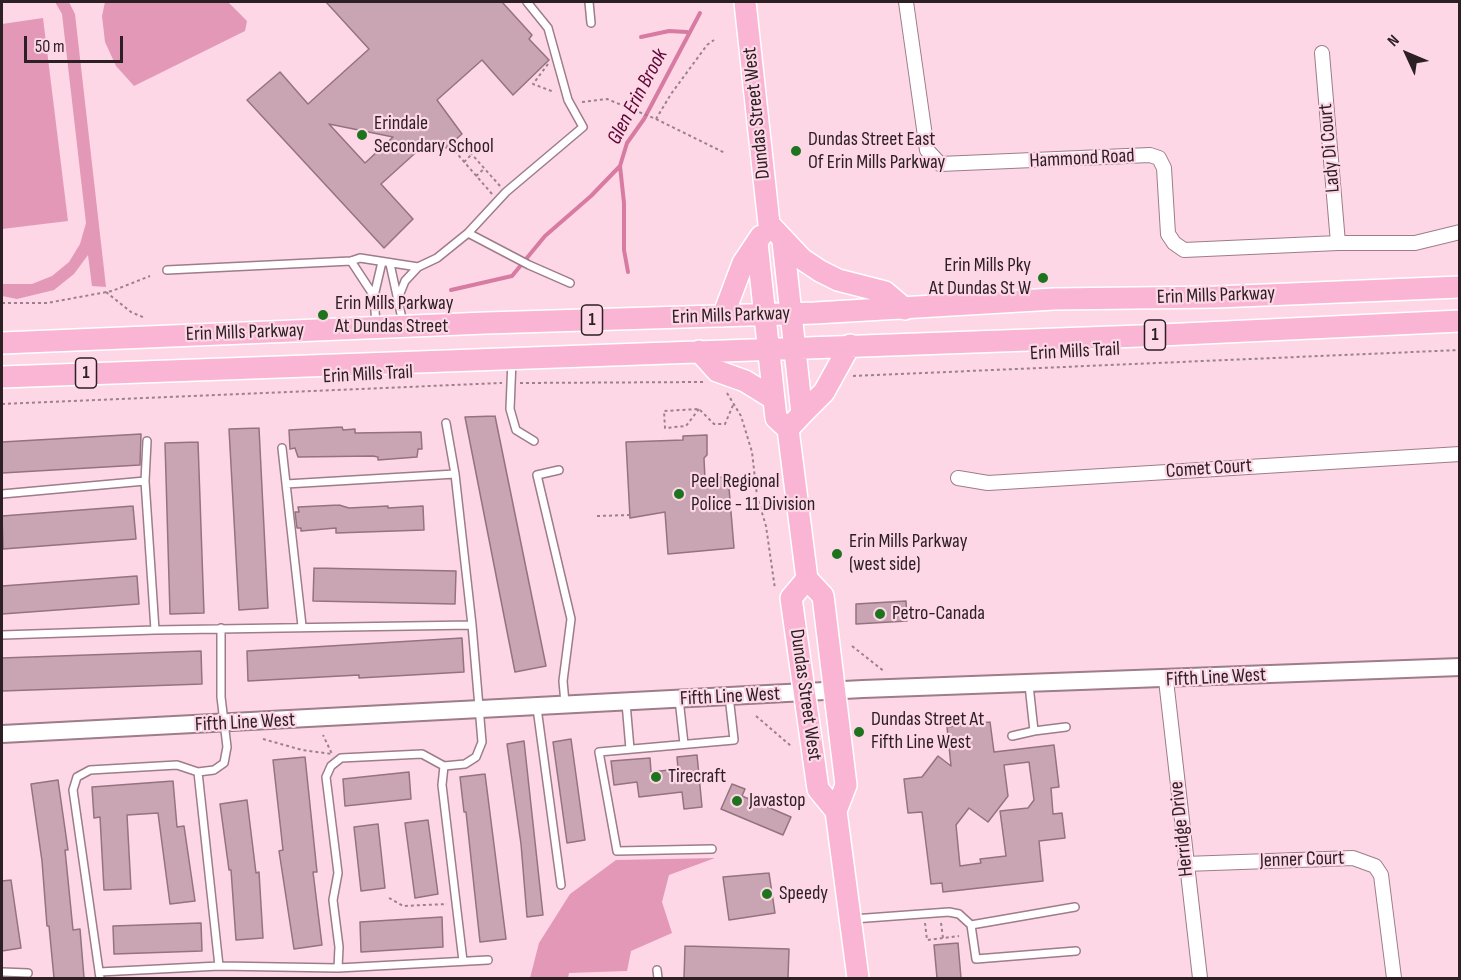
<!DOCTYPE html>
<html>
<head>
<meta charset="utf-8">
<style>
	body { margin:0 }
	#map { position:relative; width:1461px; height:980px; overflow:hidden; background:#fdd7e6; font-family:"Sofia Sans Condensed",sans-serif }
	canvas { display:block }
	.frame { position:absolute; inset:0; border:3px solid #2d2025; pointer-events:none }
	.north { position:absolute; left:1377px; top:24px; width:60px; height:60px; -webkit-text-stroke:4px #fdd7e6; paint-order:stroke; rotate:314deg; font-size:16px; font-weight:700; line-height:24px; text-align:center; color:#2d2025 }
	.north::after { content:''; display:block; margin:auto; width:21px; height:27px; background:#2d2025; clip-path:polygon(50% 0,100% 100%,50% 72%,0 100%) }
	.scale { position:absolute; left:24px; top:36px; width:99px; height:27px; box-sizing:border-box; border:3px solid #2d2025; border-top:0; padding-left:8px; font-size:18px; line-height:21px; white-space:nowrap; color:#2d2025; -webkit-text-stroke:4px #fdd7e6; paint-order:stroke }
</style>
</head>
<body>
<div id="map">
<canvas width="1461" height="980"></canvas>
<div class="frame"></div>
<div class="north">N</div>
<div class="scale">50 m</div>
</div>
<script>
const context = document.querySelector('canvas').getContext('2d');
context.lineJoin = 'round';
function fillPath(path, color) { context.fillStyle = color; context.fill(path, 'evenodd'); }
const shape = rows => new Path2D(rows.map(r => 'M' + r).join(''));
function stroke(path, color, width, dash) { context.strokeStyle = color; context.lineWidth = width; context.lineCap = dash ? 'butt' : 'round'; context.setLineDash(dash || []); context.stroke(path); }
function drawText(font, color, halo, rows, align = 'center') {
  context.font = font + ' "Sofia Sans Condensed",sans-serif'; context.lineWidth = 4.5; context.setLineDash([]); context.textBaseline = 'middle'; context.strokeStyle = halo; context.fillStyle = color; for (const [text, x, y, turn = 0] of rows) {
    context.save(); context.translate(x, y); context.rotate((+turn || 0) * Math.PI / 180); context.textAlign = isNaN(turn) ? turn : align; if (halo) context.strokeText(text, 0, 0); context.fillText(text, 0, 0); context.restore();
  }
}
fillPath(shape([
	[55,2,69,2,75,14,106,287,92,286,88,255,74,274,54,290,17,299,2,296,2,284,32,284,52,276,69,262,80,244,86,223,62,14],
	[105,2,228,2,247,21,245,31,134,86,116,66,105,42,102,16],
	[43,18,68,221,2,229,2,24],
	[715,858,669,875,662,902,672,933,631,951,627,971,569,973,568,978,530,978,539,943,570,894,616,860]
]), '#e498b8');
stroke(shape([
	[641,37,669,31,687,32],
	[628,272,624,250,624,203,620,166,627,143,644,119,700,13],
	[451,290,512,276,545,236,591,196,620,166]
]), '#d77ba3', 4);
const building = shape([
	[326,2,502,2,532,35,529,39,549,60,513,95,482,60,437,100,462,134,446,148,440,142,427,151,423,146,381,184,413,219,384,248,247,100,280,72,308,104,369,49,326,2],
	[329,124,393,137,365,163,329,124],
	[495,416,546,666,515,672,465,417,495,416],
	[342,427,343,430,355,429,355,433,421,432,422,449,418,449,417,457,378,460,378,457,373,456,298,457,295,448,290,449,289,430,342,427],
	[259,428,268,608,239,610,229,429,259,428],
	[141,434,140,465,2,473,2,442,141,434],
	[707,435,707,455,704,458,705,480,728,476,734,548,668,554,665,512,630,518,626,442,683,440,683,436,707,435],
	[198,442,204,613,170,614,165,443,198,442],
	[339,505,349,508,388,506,388,508,423,506,424,530,336,533,336,528,301,531,301,528,297,528,295,512,299,512,298,507,339,505],
	[133,506,136,539,3,549,2,516,133,506],
	[314,568,456,571,455,604,313,601,314,568],
	[137,576,139,604,2,614,2,586,137,576],
	[906,601,907,621,856,624,856,604,906,601],
	[462,638,464,672,359,678,359,675,248,681,247,651,462,638],
	[201,651,202,684,2,691,2,658,201,651],
	[990,722,994,752,1054,745,1059,787,1051,788,1053,814,1062,813,1065,838,1039,841,1043,881,943,892,942,883,931,884,922,812,908,813,904,779,922,777,938,756,951,766,947,727,990,722],
	[1029,762,1034,800,1028,808,1000,811,1006,856,980,859,981,863,960,866,956,825,969,808,988,822,1008,796,1004,765,1029,762],
	[571,739,585,840,567,843,553,742,571,739],
	[524,741,543,915,527,917,521,844,507,744,524,741],
	[697,755,702,807,684,809,682,792,639,797,637,782,614,785,611,761,650,758,651,772,678,769,677,757,697,755],
	[305,757,317,872,313,872,322,945,294,949,279,851,283,850,273,760,305,757],
	[409,772,411,799,345,806,343,779,409,772],
	[485,774,506,939,480,942,466,812,464,812,460,777,485,774],
	[58,780,68,850,65,850,73,930,80,929,84,978,54,978,49,926,47,926,42,861,31,784,58,780],
	[173,781,177,827,184,826,195,901,170,904,158,813,127,815,131,889,104,890,100,817,94,818,92,787,173,781],
	[732,784,745,789,742,796,791,817,783,835,721,809,732,784],
	[247,800,256,873,259,872,263,938,236,940,231,870,229,870,220,804,247,800],
	[428,820,438,894,415,898,405,823,428,820],
	[378,824,385,888,361,891,354,827,378,824],
	[769,873,775,913,729,920,723,877,769,873],
	[11,880,21,948,2,951,2,881,11,880],
	[442,917,443,947,361,952,360,922,442,917],
	[201,923,202,951,114,954,113,926,201,923],
	[958,943,961,978,937,978,934,945,958,943],
	[685,946,789,949,788,978,684,978,685,946]
]);
fillPath(building, '#c9a5b3');
stroke(building, '#94727f', 1.5);
const service = shape([
	[589,2,591,23],
	[468,233,529,265,570,283],
	[351,261,374,296],
	[390,264,403,323],
	[167,270,351,261,360,258,418,267,437,258,468,233,506,192,583,127,568,100,548,28,527,2],
	[399,296,405,281,418,267],
	[376,325,374,296,382,262],
	[512,360,510,409,516,430,534,441],
	[282,448,302,626],
	[559,470,537,475,571,619,563,681,565,703],
	[145,481,147,441],
	[286,484,455,474],
	[2,494,145,481,155,630,2,635],
	[155,630,472,625,455,474,446,423],
	[1029,685,1034,731,1066,727],
	[679,699,684,744],
	[626,703,630,749],
	[537,708,561,885],
	[1012,736,1034,731],
	[444,766,442,785,463,961],
	[198,772,219,966],
	[712,849,617,851,599,752,734,740,729,696],
	[853,919,949,912,959,914,971,925,1075,907],
	[971,925,976,959,1076,951],
	[338,968,339,947,333,900,338,873,326,777,331,766,341,758,422,754,444,766,465,764,476,757,482,742,472,625],
	[657,970,658,978],
	[2,972,28,973],
	[99,972,219,966,338,968,488,960],
	[100,978,73,790,77,777,90,770,177,765,198,772,214,770,224,763,227,747,221,697,221,628]
]);
const minor = shape([
	[906,2,927,150,940,164,1150,155,1159,158,1164,168,1168,234,1174,243,1184,250,1338,243,1415,243,1460,232],
	[1322,53,1338,243],
	[958,478,988,483,1460,454],
	[1166,680,1200,978],
	[1185,864,1353,858,1375,866,1381,875,1394,978]
]);
const tertiary = shape([
	[2,734,863,689,1460,667]
]);
const primary = shape([
	[745,2,769,224,802,259,820,271,838,280,885,292,905,309],
	[783,241,802,414,788,429],
	[757,243,776,418,788,429,807,579,823,596,846,785,836,811,858,978],
	[723,316,743,263,761,236],
	[2,343,486,323,815,313,1054,299,1216,297,1460,287],
	[699,351,717,371,745,381,774,399],
	[2,377,1140,336,1460,321],
	[802,414,824,392,850,345],
	[807,579,791,598,818,789,836,811]
]);
stroke(service, '#9e7c89', 10);
stroke(minor, '#9e7c89', 16);
stroke(tertiary, '#9e7c89', 20);
stroke(primary, '#fff', 24);
stroke(shape([
	[548,64,533,84,554,92],
	[582,102,607,99,656,119,671,94,707,45,714,40],
	[656,119,725,153],
	[464,162,472,154],
	[476,176,485,168],
	[492,194,453,149,461,142,500,186],
	[106,292,131,312,145,318],
	[2,303,47,303,112,291,150,276],
	[853,376,1460,350],
	[520,383,703,382],
	[727,393,741,416,752,452,757,496,766,526,775,589],
	[2,404,502,383],
	[699,409,686,426,665,428,664,411,699,409,714,424,725,424,734,403],
	[597,516,630,515],
	[852,646,885,672],
	[756,716,791,746],
	[263,739,302,750,332,754,323,735],
	[389,898,403,906,447,904],
	[925,923,927,940,959,936],
	[941,923,943,938]
]), '#9c818c', 2, [3, 3]);
stroke(service, '#fff', 7);
stroke(minor, '#fff', 14);
stroke(tertiary, '#fff', 16);
stroke(primary, '#fab5d4', 21);
for (const [x, y, r, color] of [
	[362,135,6,"#1e731e"],
	[796,151,6,"#1e731e"],
	[1043,278,6,"#1e731e"],
	[323,315,6,"#1e731e"],
	[679,494,6,"#1e731e"],
	[837,554,6,"#1e731e"],
	[880,614,6,"#1e731e"],
	[859,732,6,"#1e731e"],
	[656,777,6,"#1e731e"],
	[737,801,6,"#1e731e"],
	[767,894,6,"#1e731e"]
]) { const dot = new Path2D(); dot.arc(x, y, r, 0, 2 * Math.PI); context.fillStyle = color; context.fill(dot); stroke(dot, '#fdd7e6', 2); }
for (const [x, y, w] of [
	[592,320,21],
	[1155,335,21],
	[86,373,21]
]) { const box = new Path2D(); box.roundRect(x - w / 2, y - 15, w, 30, 4.5); context.fillStyle = '#fdd7e6'; context.fill(box); stroke(box, '#2d2025', 1.5); }
drawText('bold 18px', '#2d2025', null, [
	["1",592,320],
	["1",1155,335],
	["1",86,373]
]);
drawText('20px', '#2d2025', '#fdd7e6', [
	["Dundas Street West",757,113,-96],
	["Lady Di Court",1330,148,-95],
	["Hammond Road",1082,159,-3],
	["Erin Mills Parkway",1216,296,-2],
	["Erin Mills Parkway",731,316,-2],
	["Erin Mills Parkway",245,333,-2],
	["Erin Mills Trail",1075,352,-3],
	["Erin Mills Trail",368,375,-3],
	["Comet Court",1209,469,-4],
	["Fifth Line West",1216,678,-3],
	["Dundas Street West",805,695,82],
	["Fifth Line West",730,697,-3],
	["Fifth Line West",245,723,-3],
	["Herridge Drive",1182,829,-96],
	["Jenner Court",1302,860,-2]
]);
drawText('20px', '#2d2025', '#fdd7e6', [
	["Erindale",374,124],
	["Secondary School",374,147],
	["Dundas Street East",808,140],
	["Of Erin Mills Parkway",808,163],
	["Erin Mills Pky",1031,266,"right"],
	["At Dundas St W",1031,289,"right"],
	["Erin Mills Parkway",335,304],
	["At Dundas Street",335,327],
	["Peel Regional",691,482],
	["Police - 11 Division",691,505],
	["Erin Mills Parkway",849,542],
	["(west side)",849,565],
	["Petro-Canada",892,614],
	["Dundas Street At",871,720],
	["Fifth Line West",871,743],
	["Tirecraft",668,777],
	["Javastop",749,801],
	["Speedy",779,894]
], 'left');
drawText('italic 21px', '#5c0737', '#fdd7e6', [
	["Glen Erin Brook",638,97,-62]
]);
</script>
</body>
</html>
